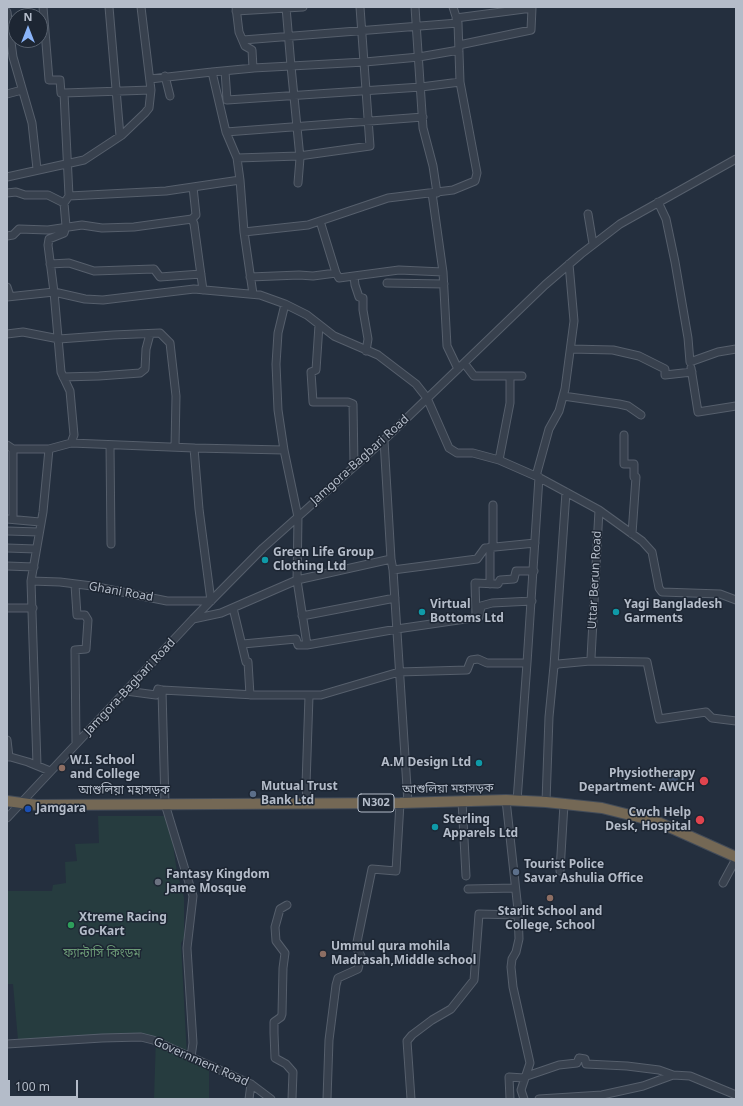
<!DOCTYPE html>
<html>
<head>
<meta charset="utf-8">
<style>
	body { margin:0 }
	#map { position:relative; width:743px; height:1106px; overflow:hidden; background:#242f3e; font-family:"Noto Sans",sans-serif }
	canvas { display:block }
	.frame { position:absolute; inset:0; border:8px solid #b4bcc9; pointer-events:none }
	.north { position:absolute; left:8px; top:8px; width:40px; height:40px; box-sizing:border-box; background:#1d2633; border:1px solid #59626f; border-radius:50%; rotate:0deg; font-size:11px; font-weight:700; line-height:16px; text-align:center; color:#b4bcc9 }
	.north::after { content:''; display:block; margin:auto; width:14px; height:18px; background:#8ab4f8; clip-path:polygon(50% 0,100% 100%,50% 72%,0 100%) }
	.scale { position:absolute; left:8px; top:1080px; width:70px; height:18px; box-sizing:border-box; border:2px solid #b4bcc9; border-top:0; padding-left:5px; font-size:12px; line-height:14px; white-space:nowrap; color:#b4bcc9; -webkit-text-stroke:3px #1d2633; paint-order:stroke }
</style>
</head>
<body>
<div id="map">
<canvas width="743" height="1106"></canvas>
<div class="frame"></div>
<div class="north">N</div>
<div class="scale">100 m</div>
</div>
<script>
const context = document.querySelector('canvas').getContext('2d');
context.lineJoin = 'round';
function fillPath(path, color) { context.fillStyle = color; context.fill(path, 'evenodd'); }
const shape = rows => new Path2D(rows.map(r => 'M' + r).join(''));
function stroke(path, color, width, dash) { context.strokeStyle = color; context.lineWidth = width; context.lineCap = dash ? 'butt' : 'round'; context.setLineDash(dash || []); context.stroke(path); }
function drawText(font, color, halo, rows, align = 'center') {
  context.font = font + ' "Noto Sans","Noto Sans Bengali",sans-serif'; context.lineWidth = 3; context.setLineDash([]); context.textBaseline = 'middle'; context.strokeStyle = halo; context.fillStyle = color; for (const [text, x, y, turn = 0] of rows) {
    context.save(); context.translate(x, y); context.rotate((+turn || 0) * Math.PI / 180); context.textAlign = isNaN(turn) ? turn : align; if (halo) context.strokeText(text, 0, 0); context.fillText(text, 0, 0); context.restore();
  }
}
fillPath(shape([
	[98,816,165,816,172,838,177,872,184,897,184,938,181,943,187,1058,209,1068,209,1099,154,1099,156,1037,140,1034,18,1040,13,984,7,984,7,891,52,891,53,885,66,883,65,862,77,861,75,844,99,843]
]), '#263c3f');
fillPath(shape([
	'668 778a5 5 0 1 1 10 0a5 5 0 1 1-10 0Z'
]), '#394c67');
const minor = shape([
	[43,7,49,80,60,80,61,93,64,93],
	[109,7,120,136],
	[236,7,239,32,245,46,252,50,253,68,291,66,300,158,298,183],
	[286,7,291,66,365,62,419,57,459,50],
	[415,7,423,128,433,166,437,193],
	[236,11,303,7],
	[7,12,13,57,32,123,37,169],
	[456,18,532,8,531,30,459,45],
	[243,40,458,23],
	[225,71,227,100,421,87,460,82],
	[165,76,170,96],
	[150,79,212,72,213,75],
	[7,94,22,90],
	[226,132,423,117],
	[237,158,299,156,370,146,360,7],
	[7,177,84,160,122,135,145,113,149,108,151,90,141,7],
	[240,180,244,232,253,294],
	[7,193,16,192,25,195,48,195,64,203],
	[432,193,443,272,447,346,458,369],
	[69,196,166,191,240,180,237,158,226,132,212,72,254,68],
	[658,202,666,219,675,262,688,338,690,362,718,352,736,349],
	[588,214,593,244],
	[192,219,196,215,193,187],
	[320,221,336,273],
	[244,232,308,225,388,198,453,190,475,181,477,173,460,82,458,23,453,7],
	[7,236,13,235,19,229,48,230,82,225,102,228,134,227,192,219,194,224,203,290],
	[50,264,69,263,94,271,154,269,160,277,201,274],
	[354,276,355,285,359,297,363,298,363,310,368,339,366,351],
	[250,277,299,275,313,276,336,273,339,278,399,270,443,272],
	[387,283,444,284],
	[7,287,10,296],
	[7,297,54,292,85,299,103,300,194,289,260,295,285,304,307,315,334,336,378,355,416,384,427,398,449,448,457,453,473,453,499,460,540,478,599,510],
	[319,325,316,370,311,372,313,402,348,402,353,404,354,465],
	[7,334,23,332,59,339,113,335,160,333,170,343,176,396,175,447],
	[571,349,613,350,639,356,665,369,665,375,692,372],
	[464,363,474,376,522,376],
	[691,368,698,412,736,406],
	[63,377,99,376,140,373,145,369,146,349,150,334],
	[563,396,619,404,628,406,641,415],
	[624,435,624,464,634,464,634,477,636,477,632,534],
	[384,440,391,559],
	[7,445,13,449,49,449],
	[110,445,111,544],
	[194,448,284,450,298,517,297,580,307,645,397,629,479,617,481,606,492,603,532,601],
	[284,450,278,410,276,364,278,333,285,304],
	[499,460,510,403,510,376],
	[536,476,549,429,559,411,565,389,574,321,569,264],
	[493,505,493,547],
	[13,518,13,449],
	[7,519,40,522],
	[7,531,39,532],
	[7,548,36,549],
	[7,566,34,567],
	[393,570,408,803],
	[31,581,60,582,92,586,167,601,211,601,199,509,194,448,71,443],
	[490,584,490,547],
	[75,585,77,615,85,615,88,620,86,649,75,650,76,743],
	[7,608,33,608],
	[233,608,246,662,248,662,250,695],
	[302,616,395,598],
	[476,616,475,583,498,584,500,580,514,579,516,571,534,571],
	[193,619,221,613,297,580,391,559,393,570,477,559,485,548,535,543],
	[243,644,296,639,298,645,307,645],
	[590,661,647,662,659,719,706,712,712,718,736,721],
	[527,663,539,477],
	[554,666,566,492],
	[162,690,165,804,193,896,187,948,193,1043,191,1057],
	[126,691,156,695,158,689,162,690,255,695,321,695,399,672,467,670,471,660,478,659,487,663,527,663,517,801],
	[7,740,9,757],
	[7,756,28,762,50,771],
	[37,765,31,581,43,512,49,449,71,443,74,435,70,391,61,372,54,292,48,245,49,239,64,233,66,226,64,203,69,196,64,93,151,90],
	[506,800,518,910,519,939,516,952,512,959,511,967,513,987,530,1063,521,1090,524,1099],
	[462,801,466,876],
	[546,802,549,717,554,666,558,664,590,661,591,658,599,510,642,541,652,552,659,588,662,592,720,594,736,600],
	[307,803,306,785,309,696],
	[7,818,193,619,263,548,384,440,545,285,581,254,620,224,736,159],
	[560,871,564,804],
	[723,883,736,859],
	[468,889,515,888],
	[287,905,280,909,275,927,276,941,285,953,283,968,282,1014,281,1017,274,1022,274,1033,275,1058,286,1064,293,1072,292,1099],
	[7,1044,102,1038,141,1037,153,1040,251,1084,271,1099],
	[524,1077,559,1065,577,1063,579,1058,585,1059,586,1064,627,1066,659,1070,673,1075],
	[249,1099,251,1084],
	[327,1099,329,1040,336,985,338,978,358,969,361,956,356,947,372,869,396,871,400,803],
	[411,1099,407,1041,412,1035,432,1020,451,1009,474,980,479,914,518,915],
	[510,1099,509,1077,524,1078],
	[539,1099,602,1095,643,1086,673,1075,690,1076,736,1095]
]);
const highway = shape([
	[7,801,36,805,400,803,506,800,546,802,602,808,658,822,736,857]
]);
stroke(minor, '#565f6c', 9);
stroke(highway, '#434c59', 12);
stroke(minor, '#38414e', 7);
stroke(highway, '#746855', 10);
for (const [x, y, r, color] of [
	[265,560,4,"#0f9aa8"],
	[422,612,4,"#0f9aa8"],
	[616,612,4,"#0f9aa8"],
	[479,763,4,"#0f9aa8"],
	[62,768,4,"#8d6e63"],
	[704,781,5,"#e0444e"],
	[253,794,4,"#5c6f8a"],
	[28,809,4,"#1a4fb4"],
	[700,820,5,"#e0444e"],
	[435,827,4,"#0f9aa8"],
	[516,872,4,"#5c6f8a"],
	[158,882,4,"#6b7280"],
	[550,898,4,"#8d6e63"],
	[71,925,4,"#2e9e5b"],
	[323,954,4,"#8d6e63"]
]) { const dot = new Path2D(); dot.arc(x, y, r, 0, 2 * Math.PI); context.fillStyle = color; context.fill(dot); stroke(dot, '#1d2633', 1.5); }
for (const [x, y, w] of [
	[376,803,36]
]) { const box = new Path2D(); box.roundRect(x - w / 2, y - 9, w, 18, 3); context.fillStyle = '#1d2633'; context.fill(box); stroke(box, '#b4bcc9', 1); }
drawText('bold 11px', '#b4bcc9', null, [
	["N302",376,803]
]);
drawText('12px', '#b4bcc9', '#1d2633', [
	["Jamgora-Bagbari Road",360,460,-42],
	["Uttar Berun Road",595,580,-87],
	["Ghani Road",121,592,10],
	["Jamgora-Bagbari Road",130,687,-47],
	["আশুলিয়া মহাসড়ক",448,789,-1],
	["আশুলিয়া মহাসড়ক",124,791],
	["Government Road",201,1062,24]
]);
drawText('bold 12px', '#b4bcc9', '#1d2633', [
	["Green Life Group",273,553],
	["Clothing Ltd",273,567],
	["Virtual",430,605],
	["Bottoms Ltd",430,619],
	["Yagi Bangladesh",624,605],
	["Garments",624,619],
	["W.I. School",70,761],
	["and College",70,775],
	["A.M Design Ltd",471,763,"right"],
	["Physiotherapy",695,774,"right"],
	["Department- AWCH",695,788,"right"],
	["Mutual Trust",261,787],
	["Bank Ltd",261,801],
	["Jamgara",36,809],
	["Cwch Help",691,813,"right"],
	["Desk, Hospital",691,827,"right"],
	["Sterling",443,820],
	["Apparels Ltd",443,834],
	["Tourist Police",524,865],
	["Savar Ashulia Office",524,879],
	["Fantasy Kingdom",166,875],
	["Jame Mosque",166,889],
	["Starlit School and",550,912,"center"],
	["College, School",550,926,"center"],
	["Xtreme Racing",79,918],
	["Go-Kart",79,932],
	["Ummul qura mohila",331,947],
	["Madrasah,Middle school",331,961]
], 'left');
drawText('12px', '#6b9a76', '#1d2633', [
	["ফ্যান্টাসি কিংডম",102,954]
]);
</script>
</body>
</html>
